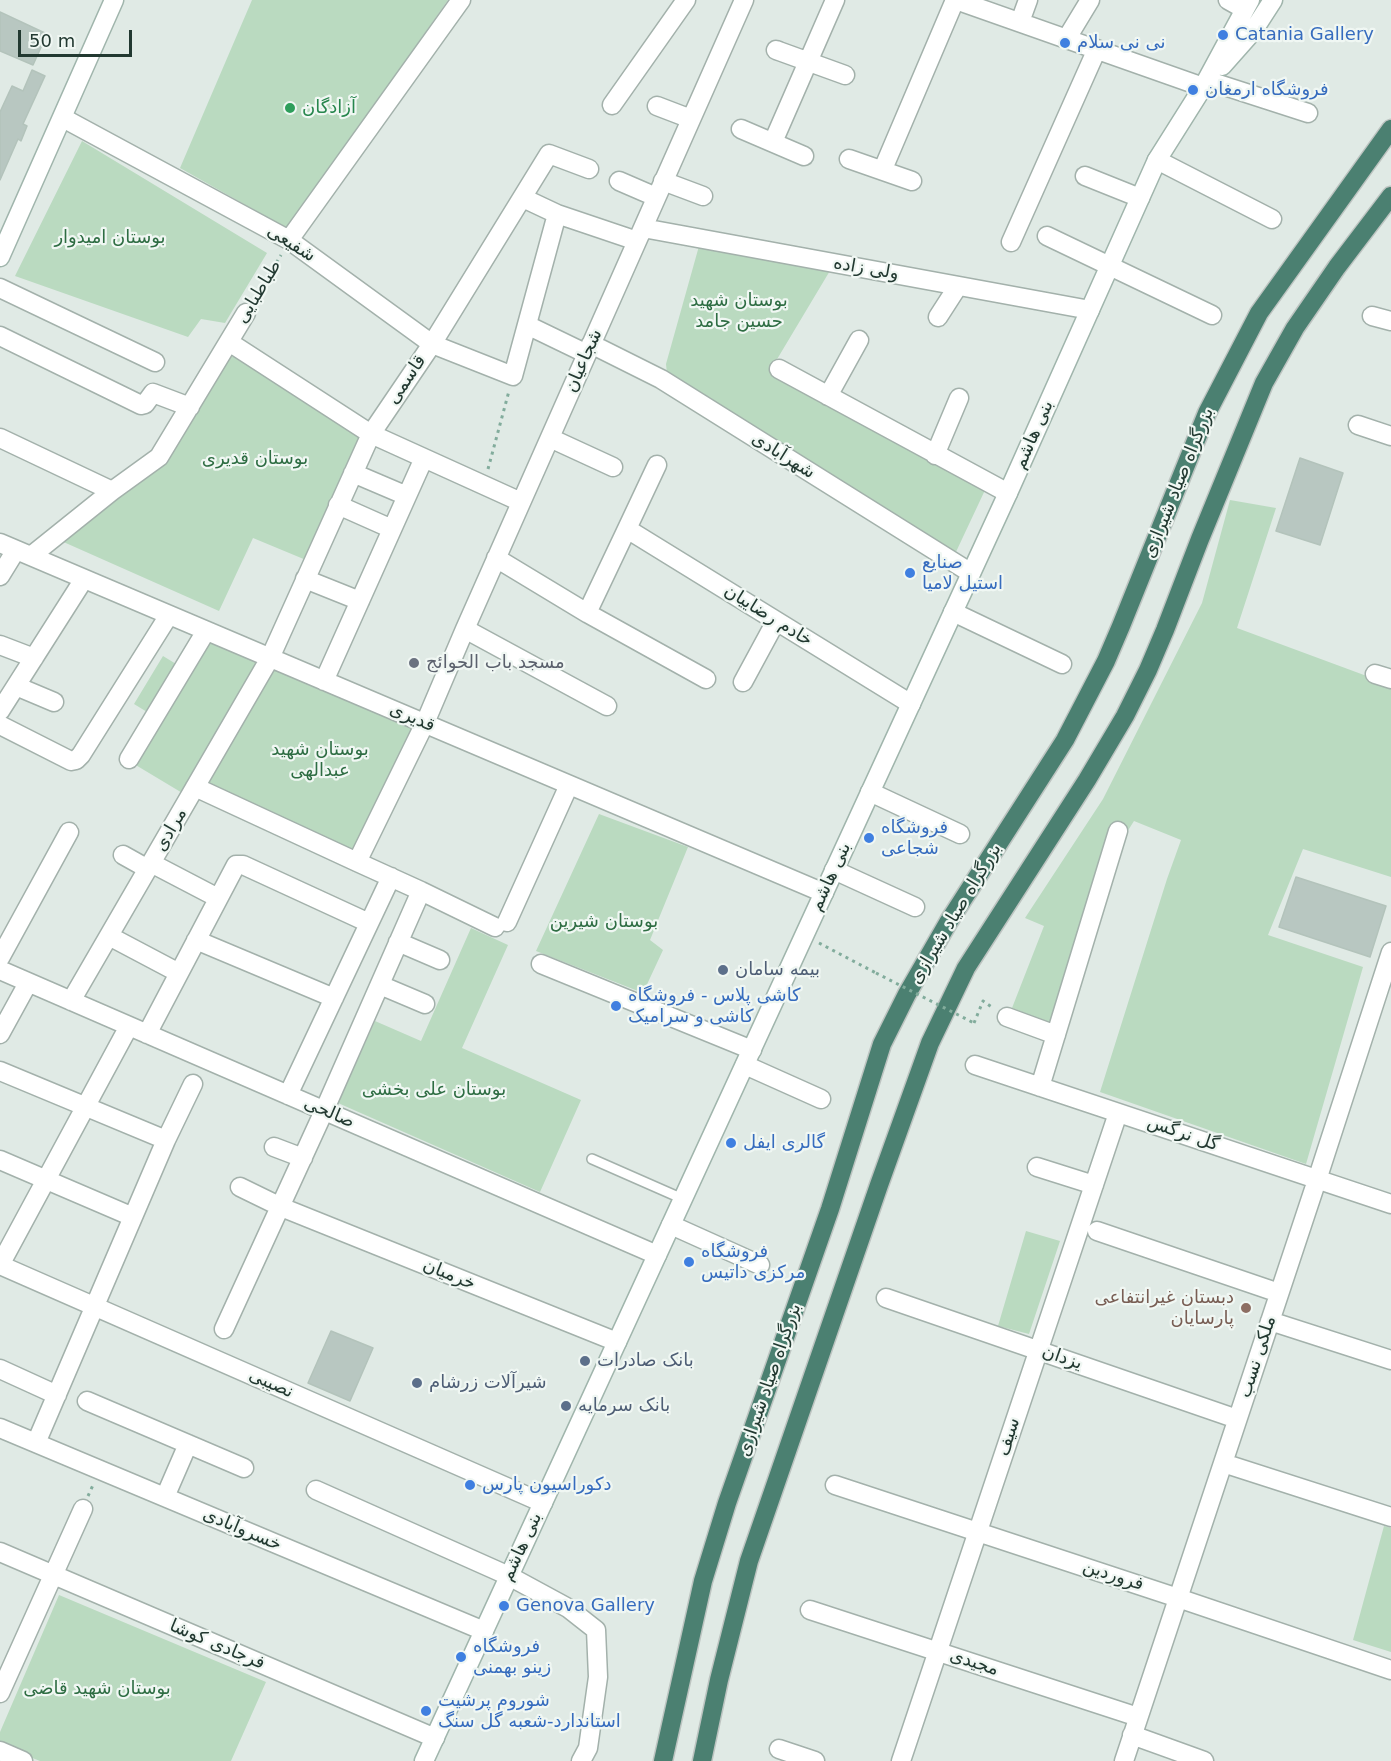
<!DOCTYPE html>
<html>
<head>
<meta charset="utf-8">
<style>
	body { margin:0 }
	#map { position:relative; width:1391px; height:1761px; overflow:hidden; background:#e0eae5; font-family:"DejaVu Sans",sans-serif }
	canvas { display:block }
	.scale { position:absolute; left:18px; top:30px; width:114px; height:27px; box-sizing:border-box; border:3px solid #223931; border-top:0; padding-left:8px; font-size:18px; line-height:21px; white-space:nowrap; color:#223931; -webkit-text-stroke:4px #f0f7f3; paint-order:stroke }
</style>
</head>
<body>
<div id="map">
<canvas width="1391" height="1761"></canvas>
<div class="scale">50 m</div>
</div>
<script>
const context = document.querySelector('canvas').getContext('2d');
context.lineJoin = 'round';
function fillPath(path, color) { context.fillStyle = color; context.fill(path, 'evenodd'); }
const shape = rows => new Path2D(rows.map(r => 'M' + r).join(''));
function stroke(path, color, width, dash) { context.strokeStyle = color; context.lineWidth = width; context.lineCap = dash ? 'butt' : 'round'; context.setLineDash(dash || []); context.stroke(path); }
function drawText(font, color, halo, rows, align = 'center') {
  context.font = font + ' "DejaVu Sans","Noto Sans Arabic",sans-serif'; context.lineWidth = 4.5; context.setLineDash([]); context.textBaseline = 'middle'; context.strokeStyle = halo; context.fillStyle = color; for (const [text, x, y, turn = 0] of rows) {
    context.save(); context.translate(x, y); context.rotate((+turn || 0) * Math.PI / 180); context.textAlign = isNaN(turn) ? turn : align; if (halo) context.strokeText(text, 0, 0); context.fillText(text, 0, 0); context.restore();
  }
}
fillPath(shape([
	[252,0,448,0,288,229,180,168],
	[82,141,267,253,225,323,201,319,188,337,15,276],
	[699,246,831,269,770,371,986,488,955,554,667,374,666,364],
	[238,355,364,438,306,560,253,538,219,611,59,540,165,459,225,359],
	[1230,500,1276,508,1237,628,1391,685,1391,877,1303,849,1268,935,1363,967,1306,1164,1100,1092,1167,879,1181,840,1134,821,1096,881,1054,1025,1012,1008,1044,926,1025,918,1103,799,1202,603],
	[209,638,262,661,184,794,134,764],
	[163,656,181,667,152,715,134,704],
	[273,663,418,725,355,856,202,785],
	[599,814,688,847,650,940,663,950,643,993,536,951],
	[471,928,508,945,462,1048,581,1100,540,1192,338,1103,375,1021,421,1041],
	[1026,1231,1060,1241,1029,1334,998,1326],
	[1384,1526,1391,1528,1391,1652,1353,1640],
	[59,1595,266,1682,231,1761,40,1761,0,1745,0,1732]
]), '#badac0');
const building = shape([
	[0,12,47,34,33,65,0,51,0,12],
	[32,70,45,76,23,124,27,126,21,141,18,139,0,180,0,112,12,86,23,91,32,70],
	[1300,458,1343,473,1320,545,1276,531,1300,458],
	[1296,877,1386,906,1370,957,1279,927,1296,877],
	[331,1331,373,1348,350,1401,308,1383,331,1331]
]);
fillPath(building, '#b8c7c1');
stroke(building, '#b3c3bb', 1.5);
const service = shape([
	[592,1159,683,1199]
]);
const minor = shape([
	[956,0,1203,87],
	[1228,0,1244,9],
	[1020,22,1028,0],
	[1067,38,1090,0],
	[779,51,776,50,845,75],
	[1209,81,1308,113],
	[612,105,686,0],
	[657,106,691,119],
	[63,118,289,240,432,344,513,376,557,214],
	[741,129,804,156],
	[773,142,835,0],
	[849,159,912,181],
	[1157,160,1272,219],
	[883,169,955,0],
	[1085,176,1140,198],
	[619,181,656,197],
	[663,181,703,196],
	[523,198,557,214,637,241],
	[643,228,1090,310],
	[1047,236,1212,315],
	[289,240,461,0],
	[1011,242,1097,49],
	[0,288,155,362],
	[1372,316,1391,321],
	[938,317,958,286],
	[527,325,587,354],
	[0,336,141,405,145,404,153,393,190,407],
	[229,342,371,434,521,502],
	[591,344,661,379,971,573],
	[779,369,1008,493],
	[828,396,859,340],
	[1358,425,1391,436],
	[0,438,112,491],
	[550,438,613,467],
	[935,455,959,398],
	[353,473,407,496],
	[338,505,392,529],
	[625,533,657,465],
	[0,543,824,893],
	[31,556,112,491,159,457,246,313],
	[496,558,587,613,706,679],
	[0,576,16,550],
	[305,579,360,601],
	[953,612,1062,664],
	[587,613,625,533,632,532,911,704],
	[465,629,607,706],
	[0,645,34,658],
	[1375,674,1391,679],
	[324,681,424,458],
	[743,682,776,621],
	[16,686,54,702],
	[0,711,84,579],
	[0,725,71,761,76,760,81,755,169,615],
	[129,759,206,631],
	[195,787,357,862,421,891,495,927],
	[870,792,960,834],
	[123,855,148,869],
	[357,862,425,723,465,629,744,0],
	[151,863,218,898],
	[834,870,915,907],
	[507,922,569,785],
	[109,936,179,973],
	[196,940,334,998],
	[398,942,440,960],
	[0,958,69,832],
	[541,964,752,1050],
	[0,970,657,1255],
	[380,985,425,1004],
	[71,1001,270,658,371,434,432,344,549,154,589,169],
	[1007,1017,1056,1035],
	[0,1034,28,983],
	[147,1034,236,865,243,865,369,923],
	[745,1065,821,1099],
	[975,1065,1391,1204],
	[0,1071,166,1140],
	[1040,1087,1118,831],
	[288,1095,391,877],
	[274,1147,303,1158],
	[0,1160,133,1217],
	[1037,1167,1094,1185],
	[240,1187,281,1207,617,1342],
	[671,1225,760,1265],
	[1097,1231,1279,1293],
	[0,1265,543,1503],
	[0,1265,129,1026],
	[886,1298,1237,1419],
	[1270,1321,1391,1360],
	[224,1329,324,1111,421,891],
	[0,1369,57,1395],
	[87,1401,244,1468],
	[0,1428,484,1631],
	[36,1443,166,1140,193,1084],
	[1223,1463,1391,1517],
	[835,1485,1178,1598,1391,1670],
	[316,1490,509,1576,568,1608,596,1630,598,1677,588,1748,581,1761],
	[165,1497,188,1444],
	[0,1552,435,1738],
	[810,1610,1138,1717],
	[0,1693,83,1509],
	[1132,1735,1204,1761],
	[779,1749,815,1761],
	[0,1751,23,1761],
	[901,1761,1118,1113],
	[1124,1761,1317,1180,1391,952]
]);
const secondary = shape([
	[1222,66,1253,31,1273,0],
	[0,257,114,0],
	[424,1761,1008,493,1157,160,1203,87,1250,0]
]);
const trunk = shape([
	[663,1761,703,1581,727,1503,830,1209,882,1044,907,994,949,921,1065,740,1106,661,1121,626,1207,413,1259,313,1391,129],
	[702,1761,719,1680,749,1561,879,1185,930,1043,966,968,1087,780,1125,716,1148,670,1165,630,1200,539,1264,383,1295,328,1337,267,1391,196]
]);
stroke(service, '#a3b1ab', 12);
stroke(minor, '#a3b1ab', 21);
stroke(secondary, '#a0b5ac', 21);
stroke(trunk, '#bdc4c1', 21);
stroke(shape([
	[253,301,281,255],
	[488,469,509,391],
	[819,943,876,973],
	[974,1023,983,1001,993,1008],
	[88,1496,94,1483]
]), '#82ac9c', 3, [3, 4.5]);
stroke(service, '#fff', 9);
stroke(minor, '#fff', 18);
stroke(secondary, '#fff', 18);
stroke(trunk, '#4b8071', 18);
stroke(shape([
	[876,973,974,1023]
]), '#82ac9c', 3, [3, 4.5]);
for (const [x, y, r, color] of [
	[1223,35,6,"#3f7fe0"],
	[1065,43,6,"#3f7fe0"],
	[1193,90,6,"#3f7fe0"],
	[290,108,6,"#2e9e5b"],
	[910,573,6,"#3f7fe0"],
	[414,663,6,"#6b7280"],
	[869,838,6,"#3f7fe0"],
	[723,970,6,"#5c6f8a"],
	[616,1006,6,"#3f7fe0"],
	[731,1143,6,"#3f7fe0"],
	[689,1262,6,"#3f7fe0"],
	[1246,1308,6,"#8d6e63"],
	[585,1361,6,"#5c6f8a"],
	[417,1383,6,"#5c6f8a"],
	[566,1406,6,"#5c6f8a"],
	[470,1485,6,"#3f7fe0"],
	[504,1606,6,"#3f7fe0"],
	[461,1657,6,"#3f7fe0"],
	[426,1711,6,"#3f7fe0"]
]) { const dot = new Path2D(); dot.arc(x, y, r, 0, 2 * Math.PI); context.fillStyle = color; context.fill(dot); stroke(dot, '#f0f7f3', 2); }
drawText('18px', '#366cbe', '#f0f7f3', [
	["Catania Gallery",1235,35],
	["نی نی سلام",1077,43],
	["فروشگاه ارمغان",1205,90],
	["صنایع",922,563],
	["استیل لامیا",922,584],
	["فروشگاه",881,828],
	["شجاعی",881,849],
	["کاشی پلاس - فروشگاه",628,996],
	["کاشی و سرامیک",628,1017],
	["گالری ایفل",743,1143],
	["فروشگاه",701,1252],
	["مرکزی داتیس",701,1273],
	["دکوراسیون پارس",482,1485],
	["Genova Gallery",516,1606],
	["فروشگاه",473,1647],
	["زینو بهمنی",473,1668],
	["شوروم پرشیت",438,1701],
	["استاندارد-شعبه گل سنگ",438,1722]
], 'left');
drawText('18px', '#27864d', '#f0f7f3', [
	["آزادگان",302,108]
], 'left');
drawText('18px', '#2e6d43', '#f0f7f3', [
	["بوستان امیدوار",110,238],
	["بوستان شهید",739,301],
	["حسین جامد",739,322],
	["بوستان قدیری",255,459],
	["بوستان شهید",320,750],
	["عبدالهی",320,771],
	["بوستان شیرین",604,922],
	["بوستان علی بخشی",434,1090],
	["بوستان شهید قاضی",97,1689]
]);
drawText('18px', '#223931', '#f0f7f3', [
	["شفیعی",291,244,32],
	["ولی زاده",866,269,10],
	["طباطبایی",259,292,-59],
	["شجاعیان",584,361,-66],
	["قاسمی",407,380,-56],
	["بنی هاشم",1034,435,-66],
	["شهرآبادی",783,456,32],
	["بزرگراه صیاد شیرازی",1179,483,-68],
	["خادم رضاییان",768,616,32],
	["قدیری",412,718,23],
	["مرادی",171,830,-60],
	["بنی هاشم",831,877,-65],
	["بزرگراه صیاد شیرازی",956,914,-59],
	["صالحی",329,1113,23],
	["گل نرگس",1183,1134,19],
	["خرمیان",449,1275,22],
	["ملکی نسب",1258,1357,-72],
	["یزدان",1062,1358,19],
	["بزرگراه صیاد شیرازی",770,1380,-71],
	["نصیبی",271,1384,24],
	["سیف",1009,1437,-72],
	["خسروآبادی",242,1530,23],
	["بنی هاشم",522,1547,-65],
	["فروردین",1113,1576,18],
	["فرجادی کوشا",217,1645,23],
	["مجیدی",974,1663,18]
]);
drawText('18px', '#5b616d', '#f0f7f3', [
	["مسجد باب الحوائج",426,663]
], 'left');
drawText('18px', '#4e5e75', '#f0f7f3', [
	["بیمه سامان",735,970],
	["بانک صادرات",597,1361],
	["شیرآلات زرشام",429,1383],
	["بانک سرمایه",578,1406]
], 'left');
drawText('18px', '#785e54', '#f0f7f3', [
	["دبستان غیرانتفاعی",1234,1298],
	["پارسایان",1234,1319]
], 'right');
</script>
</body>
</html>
